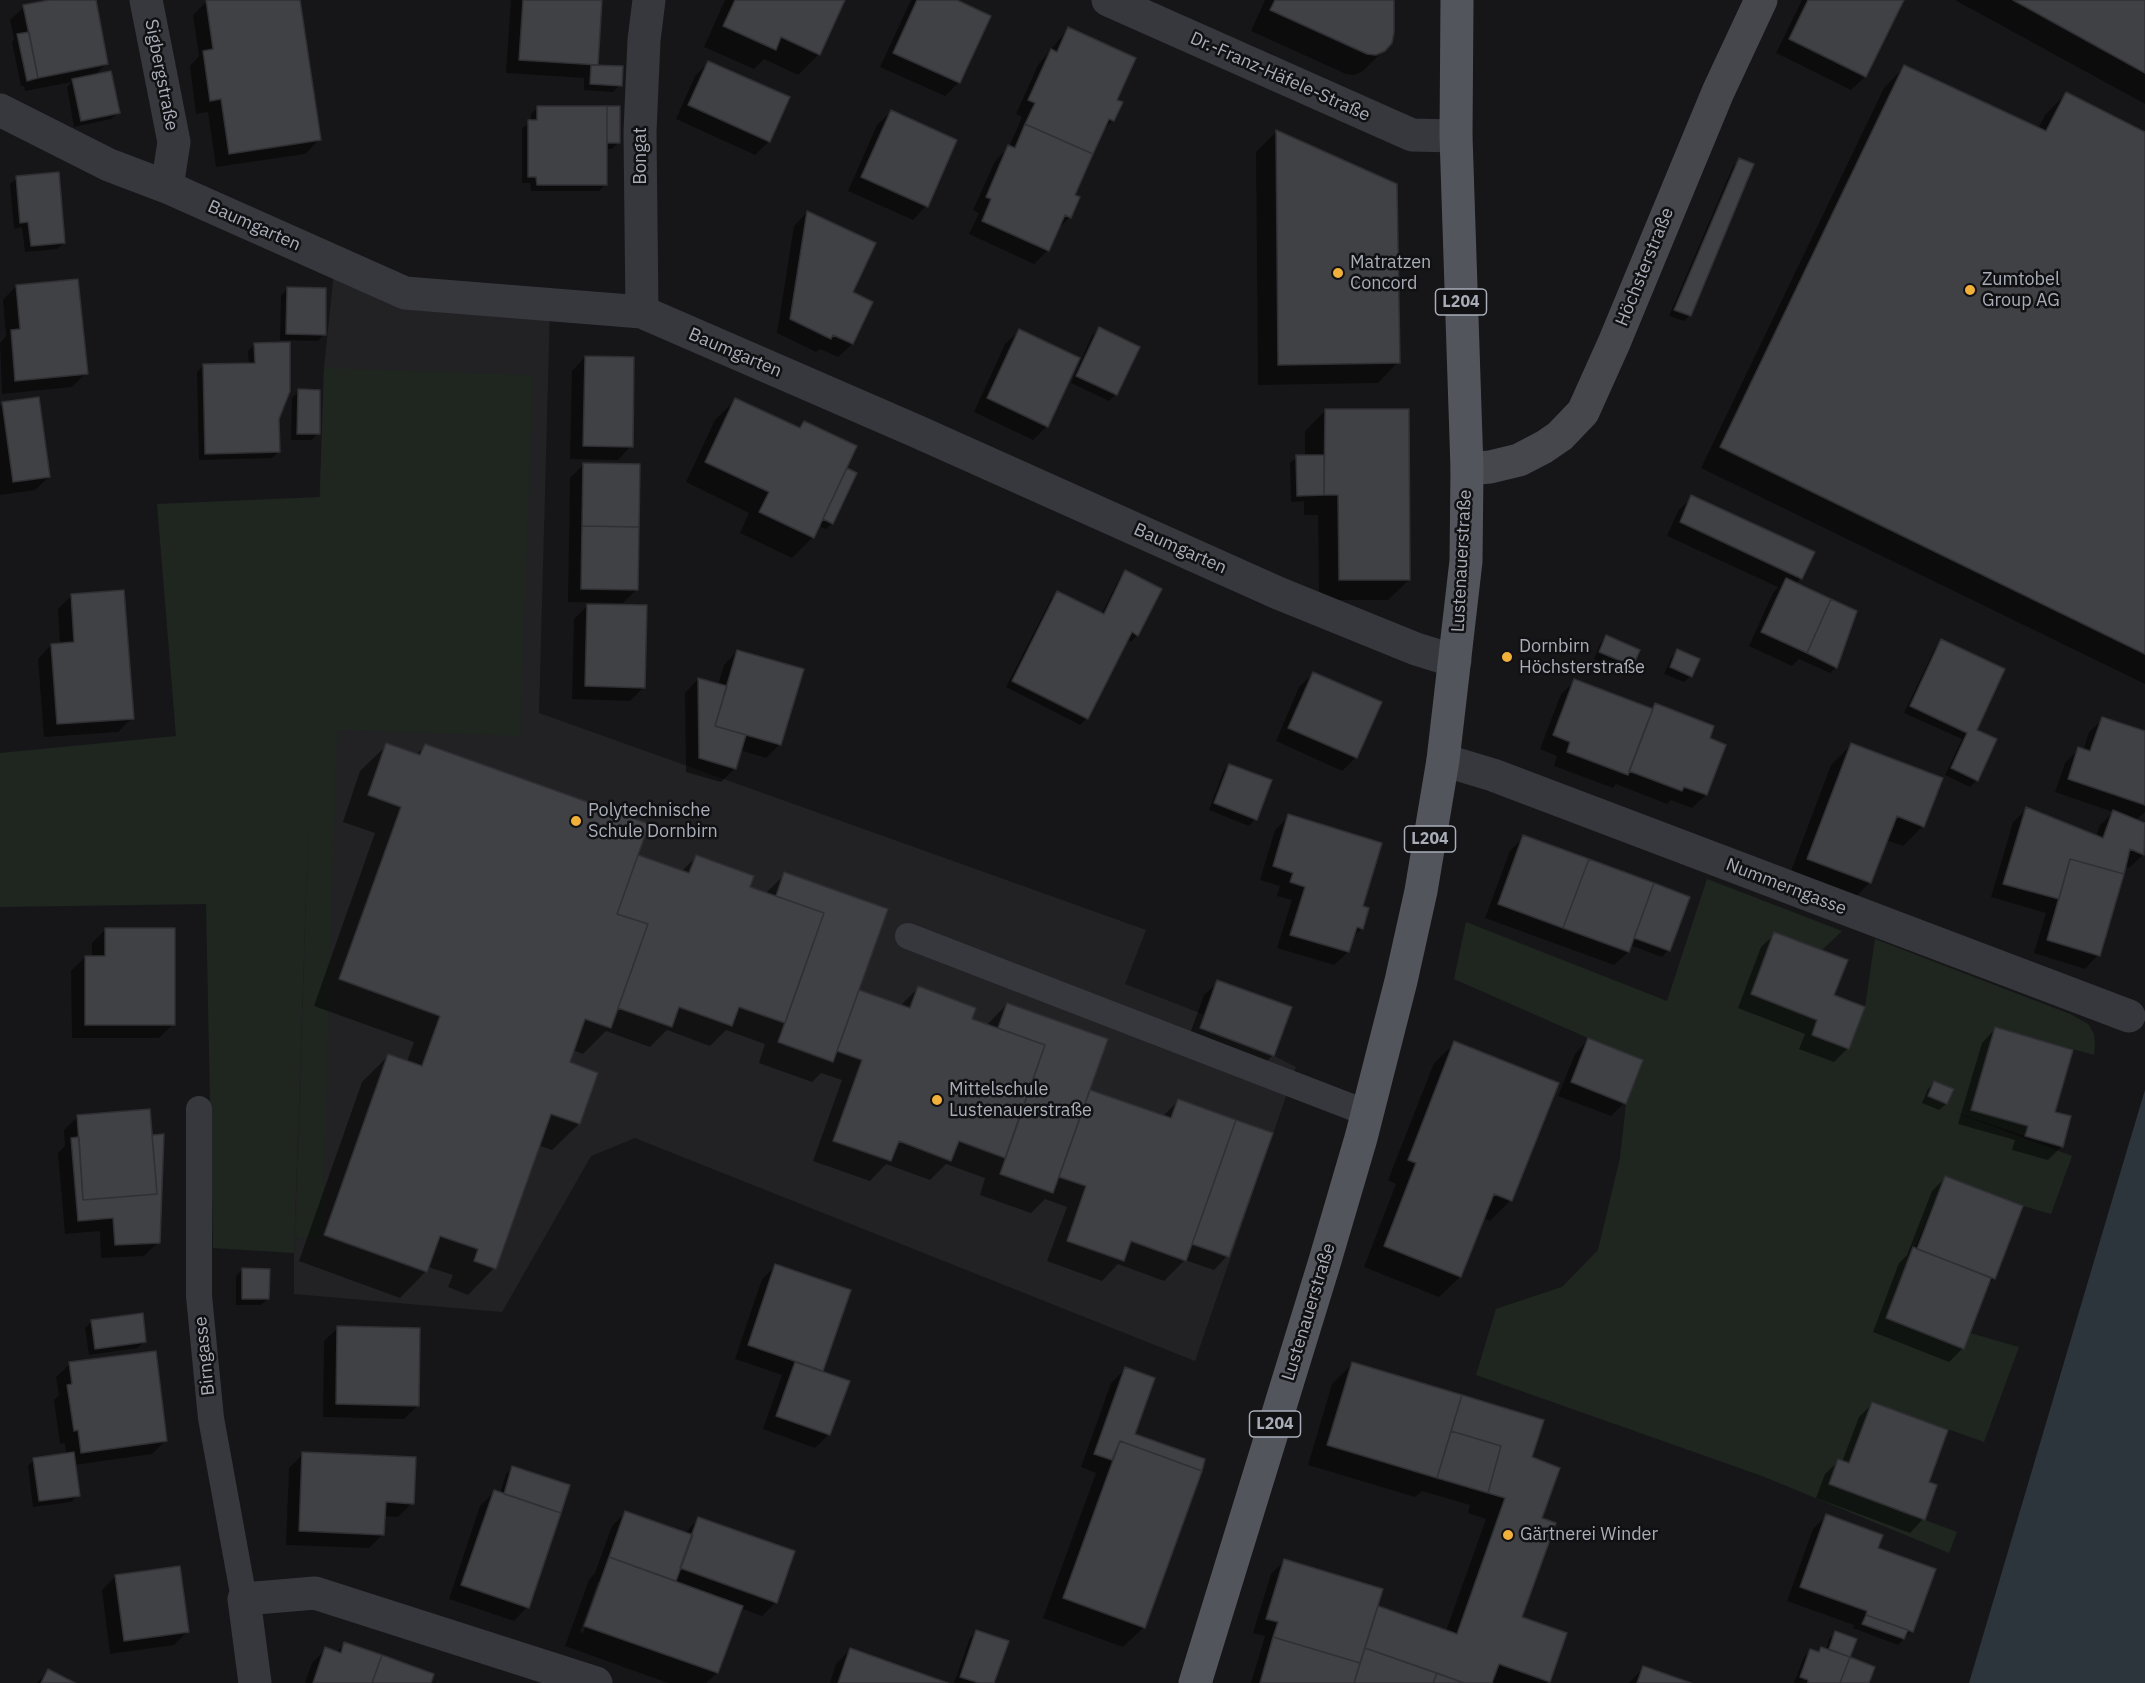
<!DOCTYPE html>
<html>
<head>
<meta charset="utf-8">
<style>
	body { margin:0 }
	canvas { display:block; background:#161618 }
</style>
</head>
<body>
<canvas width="2145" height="1683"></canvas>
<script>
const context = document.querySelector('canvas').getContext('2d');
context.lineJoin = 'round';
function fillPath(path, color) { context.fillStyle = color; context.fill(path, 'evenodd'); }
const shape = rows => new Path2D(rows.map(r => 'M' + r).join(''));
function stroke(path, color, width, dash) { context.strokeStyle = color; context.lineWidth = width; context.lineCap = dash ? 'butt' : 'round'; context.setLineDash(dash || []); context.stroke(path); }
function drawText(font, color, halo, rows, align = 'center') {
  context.font = font + ' "IBM Plex Sans",sans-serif'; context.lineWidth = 5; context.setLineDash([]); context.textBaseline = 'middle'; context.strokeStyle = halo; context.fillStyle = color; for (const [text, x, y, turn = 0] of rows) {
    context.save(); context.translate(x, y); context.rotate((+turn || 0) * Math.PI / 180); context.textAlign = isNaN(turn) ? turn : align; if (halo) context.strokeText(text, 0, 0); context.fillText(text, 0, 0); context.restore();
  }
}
fillPath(shape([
	[335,263,550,305,539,713,1146,930,1125,984,1205,1015,1200,1029,1274,1056,1296,1067,1195,1361,635,1138,591,1156,502,1312,294,1294,294,1253,324,368]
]), '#222225');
fillPath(shape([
	[324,368,533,375,520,736,337,730,322,1239,296,1238,309,810,294,1253,213,1248,206,904,0,907,0,753,176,736,157,504,320,497],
	[1707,879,1842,931,1822,950,1774,932,1751,994,1817,1020,1812,1035,1849,1049,1865,1007,1875,939,2070,1014,2088,1024,2094,1034,2095,1045,2094,1055,1995,1027,1971,1110,2028,1126,2025,1136,1949,1110,2072,1156,2051,1214,2023,1206,1945,1176,1886,1318,1964,1348,1970,1333,2019,1347,1984,1442,1872,1402,1849,1463,1838,1459,1829,1484,1957,1532,1949,1553,1762,1476,1476,1375,1496,1309,1562,1287,1598,1250,1620,1158,1626,1104,1588,1038,1454,979,1466,922,1667,1001]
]), '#1e261f');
fillPath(shape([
	[2145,1090,2145,1683,1969,1683,2116,1187]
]), '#2c353c');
fillPath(shape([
	[57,0,94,0,106,64,94,76,118,113,111,119,74,127,67,87,72,82,25,91,24,86,21,86,12,42,14,39,10,20,24,7],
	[212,0,298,0,319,140,305,154,216,167,208,112,196,114,190,66,199,56,193,15,207,1],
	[511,0,601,0,596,66,620,85,613,92,584,90,584,78,506,73],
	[725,0,843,0,819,54,798,75,764,59,754,69,704,47],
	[911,0,953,0,989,16,958,83,945,96,880,67],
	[1265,0,1393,0,1384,50,1363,71,1354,75,1346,74,1251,31],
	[1802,0,1902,0,1865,77,1851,90,1776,53],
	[1955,0,2145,0,2145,104],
	[1068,29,1115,100,1113,120,1101,132,1073,196,1070,217,1058,229,1048,250,1034,264,969,234,979,213,973,210,995,161,1009,147,1022,117,1016,114,1038,65],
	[708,63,769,141,755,155,676,119,695,76],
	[1904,67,2038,129,2045,115,2066,94,2145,134,2145,684,1701,468,1884,88],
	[538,107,619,142,612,149,606,149,605,185,599,191,531,191,530,183,522,183,522,128,531,122,531,114],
	[891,112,926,206,913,220,848,191,877,125],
	[1276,132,1398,362,1378,383,1258,385,1256,152],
	[1740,160,1690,315,1684,321,1669,316,1733,166],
	[17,178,64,243,57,249,25,252,22,227,14,229,10,184],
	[807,212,851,293,871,303,852,344,838,357,820,349,816,352,777,333,794,226],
	[16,286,86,373,72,387,2,394,0,343,6,336,3,300],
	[287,289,324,334,318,341,280,340,281,296],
	[1099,329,1138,347,1116,394,1109,401,1071,383,1092,335],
	[1019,331,1047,426,1033,440,974,412,1005,344],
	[255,344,278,419,278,452,272,458,199,460,197,372,203,366,249,365,248,351],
	[585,357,631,446,618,460,570,459,572,371],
	[299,391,318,433,312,440,291,440,292,398],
	[736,399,798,429,804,423,845,468,855,473,832,523,826,529,818,526,813,537,792,558,740,533,749,513,686,482,715,420],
	[3,403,49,477,35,490,0,495,0,406],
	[1325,411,1409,580,1388,600,1319,600,1318,515,1304,515,1304,501,1291,502,1290,463,1297,457,1305,457,1305,431],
	[583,465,637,589,623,603,568,602,570,478],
	[1692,497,1801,578,1796,584,1836,667,1830,673,1799,659,1792,666,1749,646,1773,593,1778,587,1667,536,1678,511],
	[1125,572,1137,635,1131,642,1126,639,1087,718,1080,725,1006,687,1051,599,1057,593,1101,615,1119,579],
	[71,596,132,718,118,732,44,737,38,659,51,645,60,644,58,609],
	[589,604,644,687,630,701,572,699,574,619],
	[1606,637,1632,665,1625,672,1594,659,1600,644],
	[1942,641,1975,730,1977,780,1970,787,1945,775,1962,739,1904,713,1935,648],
	[737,651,780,744,766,758,740,750,735,768,721,782,686,772,685,693,698,679,718,685,724,665],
	[1678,651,1691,676,1684,682,1664,674,1671,658],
	[1313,674,1356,757,1342,771,1276,741,1299,687],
	[1575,681,1650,710,1655,705,1708,739,1706,795,1692,808,1671,800,1667,804,1616,784,1613,788,1554,766,1557,756,1540,749,1561,694],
	[2103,719,2145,733,2145,812,2135,821,2145,825,2145,849,2143,855,2129,868,2124,866,2098,955,2085,969,2034,953,2046,913,1991,897,2013,822,2027,809,2096,837,2100,825,2113,812,2055,792,2065,763,2079,749,2083,751,2089,732],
	[387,745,416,755,425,746,634,861,638,857,681,872,696,857,748,888,765,894,785,874,886,910,857,991,900,1006,918,988,970,1020,986,1026,1007,1004,1088,1091,1162,1117,1178,1101,1271,1134,1227,1256,1214,1270,1185,1260,1164,1281,1118,1264,1102,1281,1047,1261,1067,1207,1045,1199,1031,1213,980,1195,985,1178,946,1164,930,1180,886,1164,870,1181,813,1161,842,1080,821,1073,812,1082,759,1063,765,1044,726,1030,710,1046,667,1030,650,1047,606,1031,583,1054,573,1050,568,1063,579,1124,552,1150,538,1145,494,1268,468,1295,448,1287,453,1275,428,1267,426,1271,400,1298,299,1261,362,1082,389,1055,407,1062,414,1042,314,1006,375,833,343,822,360,771],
	[1851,745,1923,826,1903,846,1886,840,1870,882,1850,903,1788,879,1831,765],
	[1229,765,1255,819,1249,826,1209,810,1223,772],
	[1289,816,1361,907,1362,928,1352,938,1348,952,1334,965,1277,948,1292,900,1277,896,1280,886,1260,880,1275,830],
	[1524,837,1668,950,1662,957,1630,945,1628,952,1614,965,1485,918,1510,851],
	[106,929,173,1024,159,1038,72,1038,71,971,85,957,92,957,92,943],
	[1775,934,1832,996,1848,1048,1834,1062,1799,1049,1805,1034,1738,1008,1761,947],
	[1218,982,1273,1055,1259,1069,1187,1042,1204,995],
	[1995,1029,2054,1113,2070,1117,2061,1147,2048,1160,2012,1150,2015,1140,1958,1124,1982,1043],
	[1588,1040,1624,1103,1611,1116,1558,1096,1575,1054],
	[1455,1043,1511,1200,1490,1221,1483,1218,1460,1277,1439,1297,1364,1267,1396,1184,1388,1180,1434,1063],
	[1934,1083,1952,1090,1946,1104,1939,1110,1922,1103,1928,1089],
	[78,1116,158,1242,144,1256,101,1258,100,1231,65,1234,58,1153,65,1146,64,1130],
	[1945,1178,2021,1207,1994,1279,1986,1286,1963,1348,1949,1362,1873,1332,1899,1263,1907,1255,1932,1191],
	[776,1266,849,1291,821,1372,829,1434,815,1448,763,1429,782,1375,735,1359,762,1279],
	[242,1270,268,1299,261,1305,236,1305,236,1276],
	[92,1321,144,1341,138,1348,89,1355,85,1328],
	[338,1328,418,1405,404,1419,323,1417,324,1341],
	[70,1364,166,1440,152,1454,74,1465,78,1495,71,1502,33,1507,28,1466,34,1460,66,1455,65,1443,60,1444,54,1400,59,1395,56,1377],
	[1352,1364,1530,1458,1540,1519,1520,1618,1548,1681,1547,1683,1251,1683,1265,1636,1253,1633,1271,1574,1285,1560,1376,1607,1446,1631,1486,1519,1468,1513,1470,1505,1422,1491,1415,1497,1308,1465,1332,1384],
	[1125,1369,1144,1627,1123,1647,1043,1618,1096,1473,1081,1467,1111,1383],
	[1872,1404,1927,1483,1923,1519,1910,1533,1816,1498,1825,1474,1839,1461,1842,1462,1859,1417],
	[303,1454,412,1503,398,1517,384,1516,383,1534,369,1548,286,1545,289,1468],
	[513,1467,527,1607,514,1621,449,1599,480,1506,494,1492,500,1494,506,1474],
	[626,1512,685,1533,699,1518,776,1602,762,1616,740,1608,717,1673,706,1683,668,1683,565,1646,589,1580,595,1573,612,1526],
	[598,1582,602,1582,583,1633,580,1632],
	[1826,1516,1876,1548,1911,1631,1898,1645,1853,1628,1854,1625,1787,1601,1813,1529],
	[116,1576,187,1632,174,1645,110,1654,102,1590],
	[976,1632,992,1683,954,1683,970,1638],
	[1836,1633,1855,1640,1848,1658,1867,1683,1794,1683,1804,1657,1811,1650,1817,1653,1822,1648,1826,1650,1829,1639],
	[344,1644,429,1683,305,1683,312,1663,326,1649,336,1653],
	[850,1650,943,1683,830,1683,836,1664],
	[1643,1668,1686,1683,1629,1683],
	[49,1671,72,1683,37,1683]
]), '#0007');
const building = shape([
	[49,0,96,0,108,64,38,78,23,5,49,0],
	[206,0,300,0,321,140,229,154,221,99,210,101,203,51,213,49,206,0],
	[523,0,602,0,598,65,519,60,523,0],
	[735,0,845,0,820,55,781,37,776,50,723,26,735,0],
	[917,0,957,0,991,16,960,83,893,53,917,0],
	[1275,0,1394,0,1394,32,1392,43,1385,51,1376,55,1367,54,1270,10,1275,0],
	[1808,0,1904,0,1866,77,1789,39,1808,0],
	[2013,0,2145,0,2145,73,2013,0],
	[1068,27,1136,58,1117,100,1123,102,1114,121,1109,119,1093,154,1025,124,1035,103,1028,100,1051,49,1057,52,1068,27],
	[29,32,38,78,27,81,17,34,29,32],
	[708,61,790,97,770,142,688,105,708,61],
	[591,65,623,66,622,86,590,84,591,65],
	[1904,65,2046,131,2066,92,2145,132,2145,654,1720,447,1904,65],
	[111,71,120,113,81,121,72,79,111,71],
	[537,106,607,106,607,185,537,185,536,177,528,177,528,120,537,120,537,106],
	[607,106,620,106,620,143,607,143,607,106],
	[891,110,957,140,928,207,861,177,891,110],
	[1025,124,1093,154,1075,195,1080,197,1071,218,1065,215,1049,251,982,221,991,199,986,197,1008,145,1015,148,1025,124],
	[1276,130,1397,184,1400,363,1278,365,1276,130],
	[1739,158,1754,164,1691,316,1674,310,1739,158],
	[59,172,65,243,31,246,28,222,20,223,16,176,59,172],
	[807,211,876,243,853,292,873,302,853,344,833,335,831,339,790,319,807,211],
	[78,279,88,374,15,381,11,330,20,329,16,285,78,279],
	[287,287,326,288,326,335,286,334,287,287],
	[1099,327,1140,347,1117,395,1076,376,1099,327],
	[1019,329,1080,358,1048,427,987,398,1019,329],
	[290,342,290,391,279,419,280,452,205,454,203,364,255,363,254,343,290,342],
	[585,356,634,357,633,447,583,446,585,356],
	[298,389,320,390,320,434,297,434,298,389],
	[39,397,50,477,13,482,2,402,39,397],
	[735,398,800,428,804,421,857,446,814,538,759,512,769,492,705,462,735,398],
	[1325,409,1409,409,1410,580,1339,580,1338,495,1324,495,1325,409],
	[1296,455,1324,455,1324,495,1297,496,1296,455],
	[583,463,640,464,639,527,582,526,583,463],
	[847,468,857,473,833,524,823,519,847,468],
	[1691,495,1815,552,1802,579,1680,522,1691,495],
	[582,526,639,527,638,590,581,589,582,526],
	[1125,570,1162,589,1138,636,1132,632,1088,719,1012,681,1057,591,1104,614,1125,570],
	[1786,578,1831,599,1807,653,1761,632,1786,578],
	[124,590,134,719,57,724,51,644,74,642,71,594,124,590],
	[1831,599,1857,611,1837,668,1807,653,1831,599],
	[587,604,647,605,645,688,585,686,587,604],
	[1606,635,1640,650,1633,666,1599,652,1606,635],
	[1941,639,2005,669,1977,730,1997,739,1978,781,1951,768,1967,733,1910,706,1941,639],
	[1677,649,1700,659,1692,677,1670,667,1677,649],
	[737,650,804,669,781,745,715,726,737,650],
	[1313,672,1382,702,1357,758,1288,728,1313,672],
	[698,678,727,686,715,726,746,735,736,769,699,758,698,678],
	[1574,679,1653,709,1628,775,1567,752,1570,742,1553,735,1574,679],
	[1655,703,1714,726,1710,738,1726,745,1707,795,1684,787,1682,791,1629,771,1655,703],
	[2102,717,2145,731,2145,805,2068,779,2078,747,2090,751,2102,717],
	[386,743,420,755,425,744,649,824,617,914,648,924,611,1028,585,1019,570,1062,598,1073,580,1124,551,1114,496,1269,474,1261,478,1249,440,1236,427,1272,324,1235,388,1054,422,1066,440,1016,339,979,401,807,368,795,386,743],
	[1851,743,1943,778,1924,827,1897,816,1871,883,1807,859,1851,743],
	[1229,764,1272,780,1257,820,1214,803,1229,764],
	[2026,807,2103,838,2113,810,2145,823,2144,855,2130,849,2124,874,2070,859,2059,899,2003,884,2026,807],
	[1288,814,1382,843,1363,906,1369,908,1363,929,1357,927,1349,952,1290,935,1305,887,1290,882,1293,873,1273,866,1288,814],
	[1523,835,1589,859,1563,928,1498,904,1523,835],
	[638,855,689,873,696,855,754,876,750,887,824,913,785,1023,739,1007,732,1026,679,1007,672,1027,618,1008,648,924,617,914,638,855],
	[1589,859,1654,883,1629,952,1563,928,1589,859],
	[2070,859,2124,874,2100,956,2047,940,2070,859],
	[784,872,888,909,833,1062,778,1042,824,913,776,896,784,872],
	[1654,883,1690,897,1670,951,1634,938,1654,883],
	[105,928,175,928,175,1025,85,1025,85,956,105,956,105,928],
	[1774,932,1848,960,1834,995,1865,1007,1849,1049,1812,1035,1817,1020,1751,994,1774,932],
	[1217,980,1292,1007,1274,1056,1200,1028,1217,980],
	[918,986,976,1008,972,1019,1045,1045,1005,1158,959,1141,951,1161,899,1141,891,1161,833,1141,862,1060,837,1051,859,990,910,1008,918,986],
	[1007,1003,1108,1039,1053,1193,1000,1174,1045,1045,998,1028,1007,1003],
	[1995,1027,2073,1050,2055,1112,2071,1116,2063,1147,2025,1136,2028,1126,1971,1110,1995,1027],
	[1588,1038,1643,1060,1626,1104,1571,1082,1588,1038],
	[1454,1041,1559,1083,1512,1201,1494,1194,1461,1277,1384,1246,1416,1163,1408,1160,1454,1041],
	[1934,1081,1954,1089,1947,1104,1928,1096,1934,1081],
	[1090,1090,1171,1118,1178,1099,1236,1120,1186,1261,1131,1241,1124,1261,1067,1241,1086,1186,1059,1177,1090,1090],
	[150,1109,157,1194,83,1200,77,1115,150,1109],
	[1236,1120,1273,1133,1229,1257,1192,1244,1236,1120],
	[164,1134,160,1243,115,1245,113,1218,78,1221,71,1138,79,1137,83,1200,157,1194,152,1135,164,1134],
	[1945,1176,2023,1206,1995,1279,1917,1249,1945,1176],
	[1913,1247,1991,1278,1964,1349,1886,1318,1913,1247],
	[775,1264,851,1290,823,1371,748,1345,775,1264],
	[242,1268,270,1269,269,1299,242,1299,242,1268],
	[143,1313,146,1342,95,1349,91,1320,143,1313],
	[337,1326,420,1328,419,1406,336,1404,337,1326],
	[156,1351,167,1441,81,1453,78,1430,74,1431,67,1385,72,1384,69,1362,156,1351],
	[795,1362,850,1381,830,1435,776,1416,795,1362],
	[1352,1362,1462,1395,1437,1478,1327,1445,1352,1362],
	[1125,1367,1155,1378,1135,1434,1205,1459,1202,1471,1120,1441,1112,1460,1094,1454,1125,1367],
	[1462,1395,1544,1420,1532,1457,1560,1468,1542,1518,1556,1523,1522,1617,1567,1633,1550,1682,1499,1664,1492,1683,1464,1683,1365,1648,1378,1606,1457,1634,1505,1498,1488,1493,1501,1446,1451,1431,1462,1395],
	[1872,1402,1948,1430,1929,1482,1937,1485,1925,1520,1829,1484,1838,1459,1849,1463,1872,1402],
	[1451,1431,1501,1446,1488,1493,1437,1478,1451,1431],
	[1120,1441,1202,1471,1145,1628,1063,1598,1120,1441],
	[74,1452,80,1496,39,1501,33,1458,74,1452],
	[302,1452,416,1457,414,1504,386,1502,384,1535,299,1531,302,1452],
	[512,1466,570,1485,561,1513,504,1494,512,1466],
	[494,1490,561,1513,529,1608,461,1585,494,1490],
	[625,1511,693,1535,676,1581,609,1557,625,1511],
	[1826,1514,1883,1535,1878,1548,1936,1569,1913,1632,1866,1615,1867,1611,1800,1587,1826,1514],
	[698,1517,795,1551,777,1603,680,1568,698,1517],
	[609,1557,743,1606,718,1673,584,1626,609,1557],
	[1284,1559,1383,1589,1360,1663,1273,1637,1278,1622,1266,1619,1284,1559],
	[180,1566,189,1632,124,1641,115,1575,180,1566],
	[1866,1615,1908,1630,1904,1639,1862,1624,1866,1615],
	[976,1630,1009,1641,994,1683,979,1683,960,1677,976,1630],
	[1835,1631,1857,1639,1850,1657,1829,1649,1835,1631],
	[1273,1637,1360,1663,1354,1683,1260,1683,1273,1637],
	[344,1642,382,1655,372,1683,313,1683,325,1647,341,1653,344,1642],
	[1821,1647,1850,1657,1840,1683,1808,1683,1808,1680,1800,1677,1810,1649,1819,1652,1821,1647],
	[850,1648,948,1683,838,1683,850,1648],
	[1365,1648,1437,1673,1433,1683,1354,1683,1365,1648],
	[382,1655,434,1674,431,1683,372,1683,382,1655],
	[1850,1657,1875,1667,1869,1683,1840,1683,1850,1657],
	[1643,1666,1691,1683,1637,1683,1643,1666],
	[48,1669,75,1683,41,1683,48,1669],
	[1437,1673,1464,1683,1433,1683,1437,1673]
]);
fillPath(building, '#404145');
stroke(building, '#303034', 1.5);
stroke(shape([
	[908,936,1367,1113],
	[199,1109,199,1296,211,1418,244,1599]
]), '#37383d', 26);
stroke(shape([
	[146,0,174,142,167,187],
	[1108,0,1412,135,1456,136],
	[0,110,109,165,167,187,405,293,642,312,916,431,1278,593,1416,649,1455,661],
	[642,312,640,132,644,40,649,0],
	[1443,760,1493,775,2129,1016],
	[255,1683,244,1599,315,1593,596,1683]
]), '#37383d', 33);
stroke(shape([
	[1467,469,1490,467,1519,460,1544,447,1560,436,1583,412,1614,343,1718,92,1761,0]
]), '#45474d', 33);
stroke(shape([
	[1195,1683,1324,1264,1361,1138,1401,981,1421,891,1443,760,1466,561,1467,469,1456,136,1457,0]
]), '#53555c', 33);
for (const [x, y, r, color] of [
	[1338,273,6,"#f2b134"],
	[1970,290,6,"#f2b134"],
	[1507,657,6,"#f2b134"],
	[576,821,6,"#f2b134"],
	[937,1100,6,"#f2b134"],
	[1508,1535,6,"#f2b134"]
]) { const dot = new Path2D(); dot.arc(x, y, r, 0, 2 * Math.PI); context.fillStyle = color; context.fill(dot); stroke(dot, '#111113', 2); }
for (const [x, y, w] of [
	[1461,302,51],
	[1430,839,51],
	[1275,1424,51]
]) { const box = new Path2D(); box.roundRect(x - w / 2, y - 13, w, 26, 4.5); context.fillStyle = '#111113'; context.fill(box); stroke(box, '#a8adb8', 1.5); }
drawText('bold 16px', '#a8adb8', null, [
	["L204",1461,302],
	["L204",1430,839],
	["L204",1275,1424]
]);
drawText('18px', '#a8adb8', '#111113', [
	["Sigbergstraße",161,75,79],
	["Dr.-Franz-Häfele-Straße",1280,77,24],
	["Bongat",641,156,-90],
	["Baumgarten",254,226,24],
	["Höchsterstraße",1645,267,-68],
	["Baumgarten",735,353,23],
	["Baumgarten",1180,549,24],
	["Lustenauerstraße",1462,561,-87],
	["Nummerngasse",1786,887,21],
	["Lustenauerstraße",1309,1312,-73],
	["Birngasse",205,1356,-96]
]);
drawText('18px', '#a8adb8', '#111113', [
	["Matratzen",1350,263],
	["Concord",1350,284],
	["Zumtobel",1982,280],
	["Group AG",1982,301],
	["Dornbirn",1519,647],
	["Höchsterstraße",1519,668],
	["Polytechnische",588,811],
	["Schule Dornbirn",588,832],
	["Mittelschule",949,1090],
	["Lustenauerstraße",949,1111],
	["Gärtnerei Winder",1520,1535]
], 'left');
</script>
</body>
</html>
